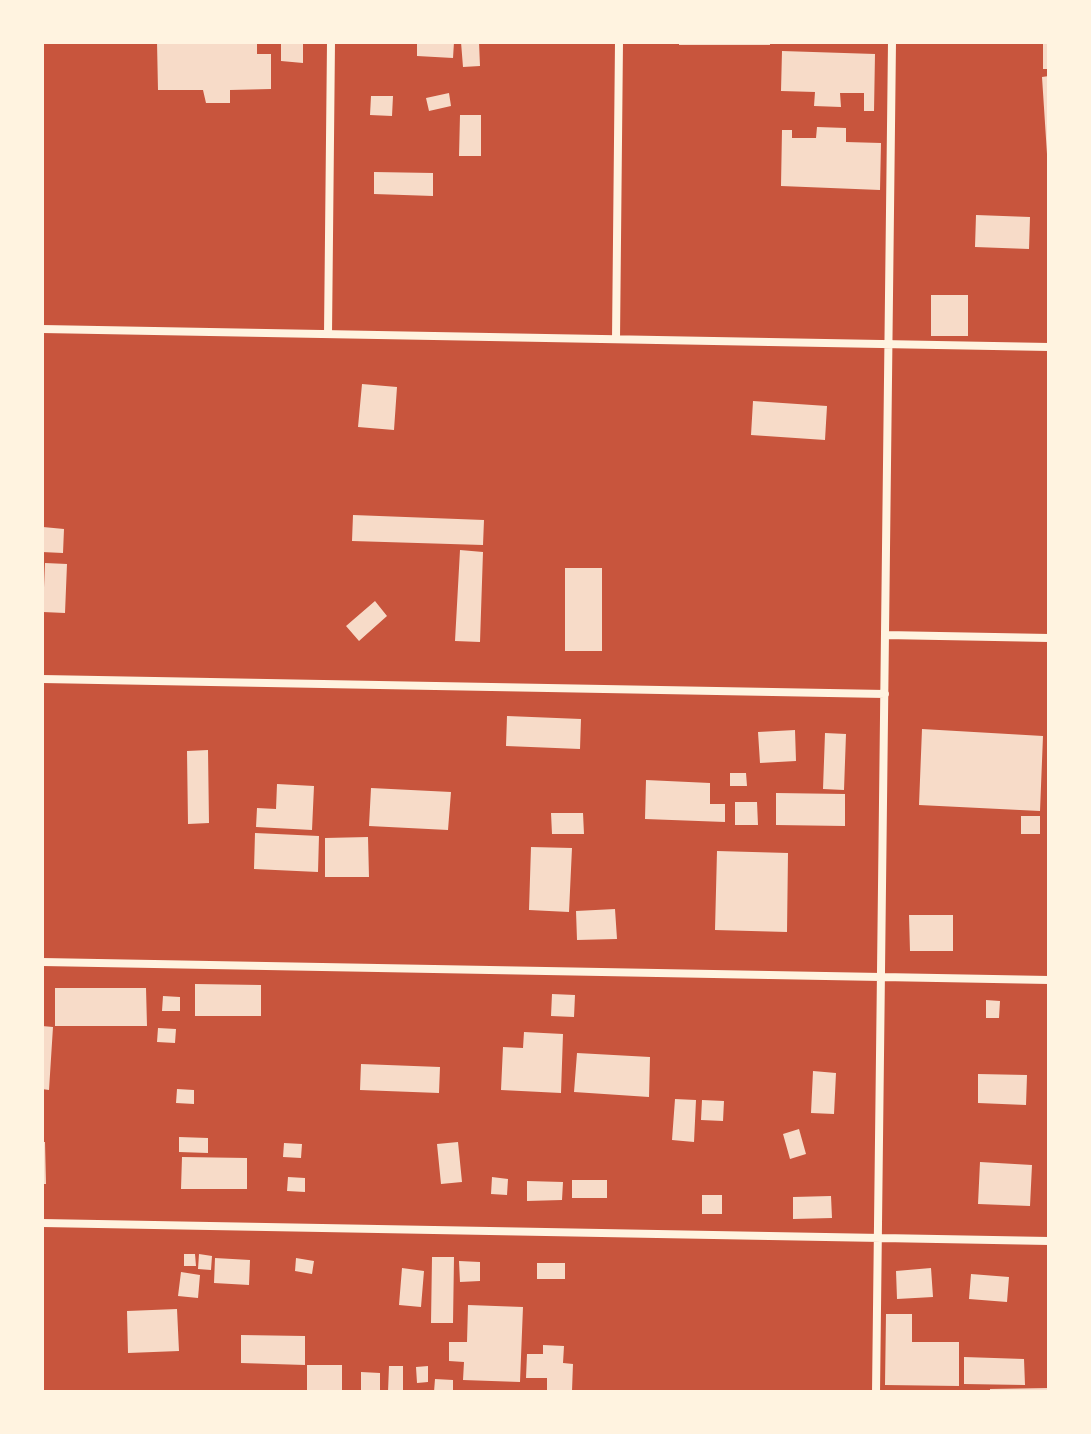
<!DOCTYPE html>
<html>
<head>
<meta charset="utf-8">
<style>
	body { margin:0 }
	#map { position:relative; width:1091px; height:1434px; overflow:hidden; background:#c8553d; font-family:"Sofia Sans Condensed",sans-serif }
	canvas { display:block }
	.frame { position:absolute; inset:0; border:44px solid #fff3e0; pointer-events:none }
</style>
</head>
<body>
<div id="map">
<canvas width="1091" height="1434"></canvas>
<div class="frame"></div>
</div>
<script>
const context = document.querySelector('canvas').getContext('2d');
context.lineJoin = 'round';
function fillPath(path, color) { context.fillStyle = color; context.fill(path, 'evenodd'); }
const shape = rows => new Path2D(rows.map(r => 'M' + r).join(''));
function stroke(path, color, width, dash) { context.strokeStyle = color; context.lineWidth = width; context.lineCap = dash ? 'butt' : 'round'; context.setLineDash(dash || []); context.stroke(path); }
fillPath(shape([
	[157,42,257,42,257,54,271,54,271,89,230,90,230,103,206,103,203,90,158,90],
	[281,42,303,43,303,63,281,61],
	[417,42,454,42,453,58,417,56],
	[461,42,479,42,480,66,463,67],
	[679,42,770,42,770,45,679,45],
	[1043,42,1049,42,1049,69,1043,69],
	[782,51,875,54,874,111,864,111,864,93,840,93,841,107,814,106,815,92,781,91],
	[1049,76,1049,154,1047,154,1042,77],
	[449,93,451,106,429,111,426,98],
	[371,96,393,96,392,116,370,115],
	[460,115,481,115,481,156,459,156],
	[817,127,846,128,846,142,881,143,880,190,781,186,782,130,792,130,792,138,816,138],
	[374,172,433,173,433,196,374,194],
	[976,215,1030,217,1029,249,975,247],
	[931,295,968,295,968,336,931,336],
	[362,384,397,387,394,430,358,427],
	[753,401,827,406,825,440,751,435],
	[353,515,484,520,483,545,352,541],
	[43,527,64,529,63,553,42,552],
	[460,550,483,552,480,642,455,641],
	[45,563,67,564,65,613,43,612],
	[565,568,602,568,602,651,565,651],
	[375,601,387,616,359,641,346,626],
	[507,716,581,719,580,749,506,746],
	[922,729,1043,736,1040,811,919,805],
	[795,730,796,761,760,763,758,732],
	[825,733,846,734,844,790,823,789],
	[208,750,209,823,188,824,187,751],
	[730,773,746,773,747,786,730,786],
	[646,780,710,783,710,804,725,804,725,822,645,819],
	[277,784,314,786,312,830,256,827,257,808,276,809],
	[371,788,451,792,448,830,369,826],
	[776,793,845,794,845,826,776,825],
	[735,802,757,802,758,825,735,825],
	[551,813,583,813,584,834,552,834],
	[1021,816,1040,816,1040,834,1021,834],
	[255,833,319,836,318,872,254,869],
	[368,837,369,877,325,877,325,838],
	[531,847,572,848,569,912,529,910],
	[717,851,788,853,787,932,715,930],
	[615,909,617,939,577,940,576,911],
	[909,915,953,915,953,951,910,951],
	[195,984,261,985,261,1016,195,1016],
	[55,988,146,988,147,1026,55,1026],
	[552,994,575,995,574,1017,551,1016],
	[163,996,180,997,180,1011,162,1011],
	[986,1000,1000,1001,999,1018,986,1018],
	[42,1026,53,1027,49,1090,42,1089],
	[158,1028,176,1029,175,1043,157,1042],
	[524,1032,563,1034,561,1093,501,1090,503,1047,523,1048],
	[577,1053,650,1057,649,1097,574,1092],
	[361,1064,440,1067,439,1093,360,1090],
	[813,1071,836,1073,834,1114,811,1113],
	[978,1074,1027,1075,1026,1105,978,1103],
	[177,1089,194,1090,194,1104,176,1103],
	[675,1099,696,1100,694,1142,672,1140],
	[702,1100,724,1101,723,1121,701,1120],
	[799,1129,806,1154,790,1159,783,1134],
	[179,1137,208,1138,208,1153,179,1152],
	[42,1142,45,1142,46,1184,42,1184],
	[458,1142,462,1182,441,1184,437,1144],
	[284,1143,302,1144,301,1158,283,1157],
	[182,1157,247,1158,247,1189,181,1189],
	[980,1162,1032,1165,1030,1206,978,1204],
	[288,1177,305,1178,305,1192,287,1191],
	[492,1177,508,1179,507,1195,491,1194],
	[572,1180,607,1180,607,1198,572,1198],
	[527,1181,563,1182,562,1200,527,1201],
	[702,1195,722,1195,722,1214,702,1214],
	[831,1196,832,1218,793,1219,793,1197],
	[184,1254,195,1254,196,1266,184,1266],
	[199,1254,212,1256,211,1270,198,1269],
	[432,1257,454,1257,453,1323,431,1323],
	[215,1258,250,1260,249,1285,214,1283],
	[296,1258,314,1261,312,1274,295,1271],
	[459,1261,480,1262,480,1281,460,1282],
	[537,1263,565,1263,565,1279,537,1279],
	[402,1268,424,1271,421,1307,399,1305],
	[931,1268,933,1297,897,1299,896,1271],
	[181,1272,200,1275,198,1298,178,1296],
	[971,1274,1009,1277,1007,1302,969,1299],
	[468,1305,523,1307,520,1382,463,1380,464,1362,449,1361,449,1342,467,1342],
	[177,1309,179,1351,128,1353,127,1311],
	[886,1314,912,1314,912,1342,959,1342,959,1386,885,1385],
	[241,1335,305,1336,305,1365,241,1363],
	[543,1345,564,1346,563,1363,573,1364,572,1391,547,1390,547,1378,526,1378,527,1354,543,1354],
	[964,1357,1024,1359,1025,1385,964,1384],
	[307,1365,342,1365,342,1392,307,1392],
	[389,1366,403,1366,403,1392,388,1392],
	[428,1366,428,1382,417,1383,416,1367],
	[361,1372,380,1373,380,1392,361,1392],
	[435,1379,453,1380,453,1392,434,1392],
	[1049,1388,1049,1392,990,1392,990,1389]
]), '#f7dbc8');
stroke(shape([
	[42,329,1049,347],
	[328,334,331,42],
	[616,339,619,42],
	[885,635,1049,638],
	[42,679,885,694],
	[42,962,1049,980],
	[42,1223,1049,1241],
	[876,1392,892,42]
]), '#fff3e0', 8);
</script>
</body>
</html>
